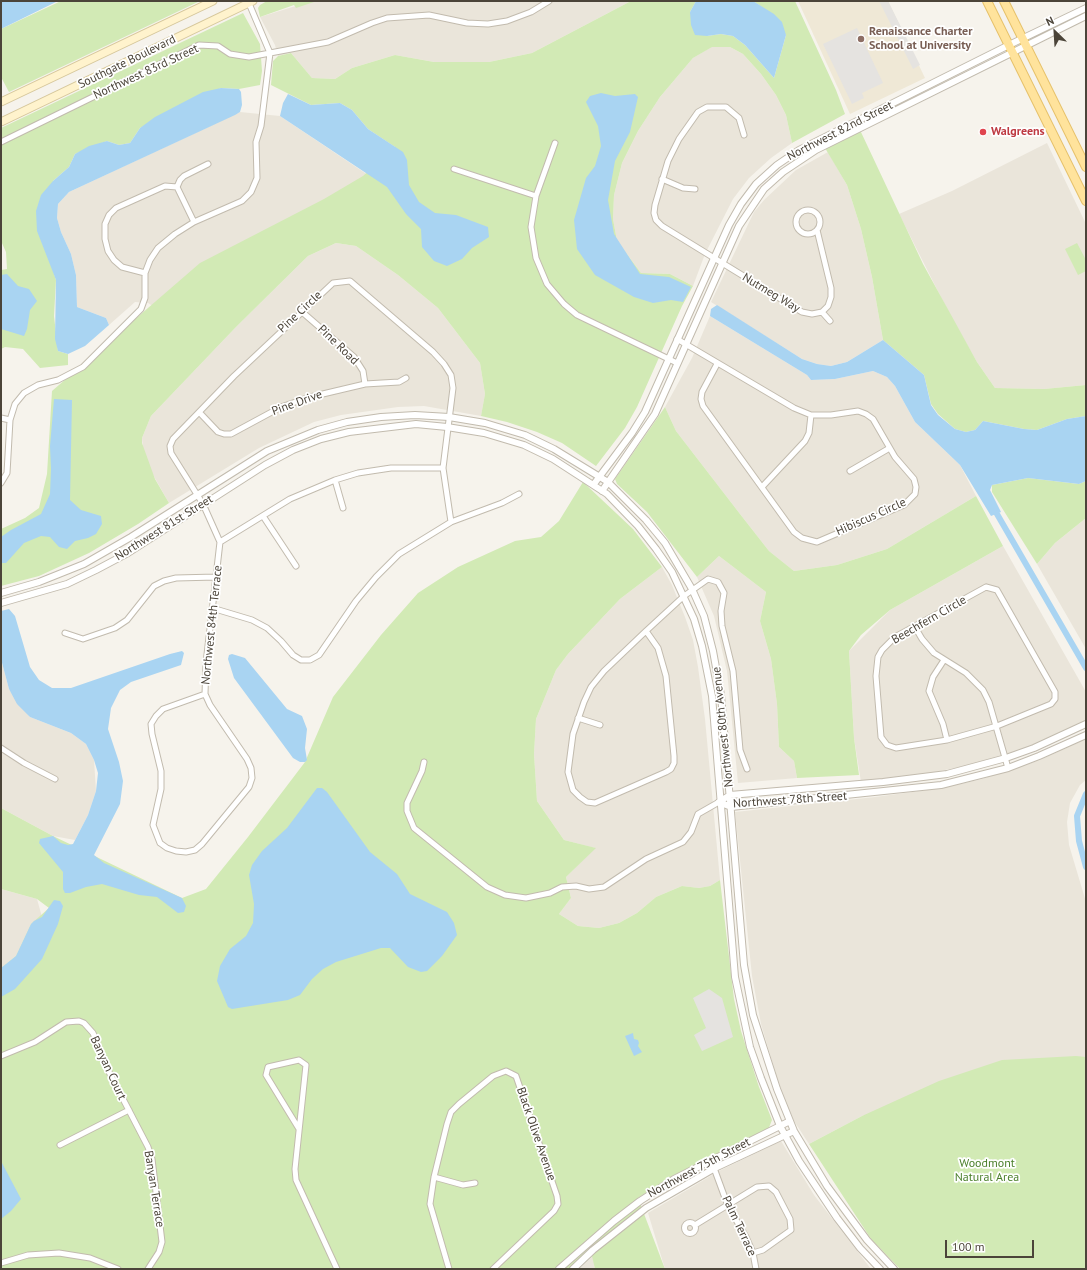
<!DOCTYPE html>
<html>
<head>
<meta charset="utf-8">
<style>
	body { margin:0 }
	#map { position:relative; width:1087px; height:1270px; overflow:hidden; background:#f6f3ec; font-family:"PT Sans",sans-serif }
	canvas { display:block }
	.frame { position:absolute; inset:0; border:2px solid #4b4439; pointer-events:none }
	.north { position:absolute; left:1035px; top:12px; width:40px; height:40px; -webkit-text-stroke:3px #fff; paint-order:stroke; rotate:335deg; font-size:11px; font-weight:700; line-height:16px; text-align:center; color:#4b4439 }
	.north::after { content:''; display:block; margin:auto; width:14px; height:18px; background:#4b4439; clip-path:polygon(50% 0,100% 100%,50% 72%,0 100%) }
	.scale { position:absolute; left:945px; top:1240px; width:89px; height:18px; box-sizing:border-box; border:2px solid #4b4439; border-top:0; padding-left:5px; font-size:12px; line-height:14px; white-space:nowrap; color:#4b4439; -webkit-text-stroke:3px #fff; paint-order:stroke }
</style>
</head>
<body>
<div id="map">
<canvas width="1087" height="1270"></canvas>
<div class="frame"></div>
<div class="north">N</div>
<div class="scale">100 m</div>
</div>
<script>
const context = document.querySelector('canvas').getContext('2d');
context.lineJoin = 'round';
function fillPath(path, color) { context.fillStyle = color; context.fill(path, 'evenodd'); }
const shape = rows => new Path2D(rows.map(r => 'M' + r).join(''));
function stroke(path, color, width, dash) { context.strokeStyle = color; context.lineWidth = width; context.lineCap = dash ? 'butt' : 'round'; context.setLineDash(dash || []); context.stroke(path); }
function drawText(font, color, halo, rows, align = 'center') {
  context.font = font + ' "PT Sans",sans-serif'; context.lineWidth = 3.5; context.setLineDash([]); context.textBaseline = 'middle'; context.strokeStyle = halo; context.fillStyle = color; for (const [text, x, y, turn = 0] of rows) {
    context.save(); context.translate(x, y); context.rotate((+turn || 0) * Math.PI / 180); context.textAlign = isNaN(turn) ? turn : align; if (halo) context.strokeText(text, 0, 0); context.fillText(text, 0, 0); context.restore();
  }
}
fillPath(shape([
	[312,1,631,1,532,53,489,62,434,62,395,55,352,68,335,79,312,78,291,53,278,56,275,45,260,17],
	[711,47,730,47,743,54,761,74,776,95,786,115,792,143,771,158,749,178,733,199,705,254,693,286,670,274,641,273,617,241,613,219,614,195,622,163,638,131,660,97,693,58],
	[240,112,280,116,371,177,159,310,148,303,135,302,109,325,106,318,77,307,76,275,71,254,61,232,57,218,58,204,69,192],
	[1047,143,1086,224,1086,385,1044,389,995,388,977,362,951,317,899,214,952,191],
	[828,152,847,185,861,229,872,277,883,340,847,362,831,366,817,364,802,359,711,302,754,212,764,200,796,170],
	[336,243,356,246,398,275,438,308,480,363,485,394,481,416,424,406,398,407,341,415,314,422,259,448,169,503,144,459,142,438,151,416,236,327,308,256],
	[710,316,807,375,811,380,835,379,873,371,887,377,895,386,915,422,960,465,976,496,887,549,837,565,794,571,769,551,740,514,676,431,665,407,692,358],
	[1086,518,1086,649,1037,564,1055,543],
	[1003,546,1086,692,1086,721,1035,745,979,763,930,773,861,782,854,738,849,651,890,610],
	[719,556,766,592,760,621,771,659,777,704,779,747,794,761,797,778,738,783,727,671,714,616,697,577],
	[662,567,672,585,685,617,693,640,698,667,705,719,720,880,710,886,699,888,682,886,656,897,637,913,619,923,599,928,578,926,559,914,571,898,566,877,595,848,564,840,537,801,534,754,536,719,556,670,568,654,620,599],
	[1,659,9,689,30,717,71,733,86,744,94,760,96,791,88,815,75,840,53,836,1,808],
	[1086,739,1086,780,1080,785,1070,803,1067,822,1069,845,1086,902,1086,1057,862,1116,809,1144,794,1121,780,1088,761,1024,752,976,735,812,875,797,942,788,982,779,1040,760],
	[1,889,37,899,42,917,31,924,16,956,1,968],
	[781,1141,814,1195,871,1269,665,1269,648,1213,719,1171],
	[593,1256,595,1269,578,1269]
]), '#eae5da');
fillPath(shape([
	[798,1,888,1,925,78,850,114]
]), '#efe8d6');
fillPath(shape([
	[61,1,200,1,9,92,1,77,1,29],
	[267,1,317,1,296,8,294,5,260,17,258,8,260,5],
	[631,1,696,1,690,12,707,36,721,34,733,36,745,45,774,78,786,35,762,7,753,1,795,1,836,90,845,114,792,143,786,115,776,95,761,74,743,54,730,47,712,47,693,58,660,97,638,131,622,163,614,195,613,219,617,241,641,273,670,274,693,286,682,306,637,407,625,428,596,466,562,443,537,432,507,422,481,416,485,394,480,363,438,308,398,275,356,246,336,243,308,256,236,327,151,416,142,438,142,443,155,479,169,503,138,524,89,553,39,576,1,586,1,529,25,518,39,508,47,474,52,391,200,263,324,199,363,176,395,147,368,129,352,110,340,103,311,105,271,85,273,61,278,56,291,53,312,78,335,79,352,68,395,55,434,62,489,62,532,53],
	[243,13,260,44,262,71,260,85,239,89,221,88,140,128,130,143,119,145,107,141,75,154,69,167,53,181,48,255,56,280,54,316,58,351,68,354,68,365,40,368,23,349,5,347,1,349,1,270,7,269,6,252,1,241,1,128],
	[860,130,923,264,977,362,995,388,1044,389,1086,385,1086,416,1067,419,1037,430,1024,429,983,421,975,430,966,432,955,429,938,414,931,404,924,375,883,340,872,277,861,229,847,185,825,148],
	[1077,243,1086,260,1086,271,1078,275,1065,249],
	[665,407,676,431,740,514,769,551,794,571,837,565,887,549,976,496,1003,546,890,610,861,635,849,651,854,738,859,775,797,778,794,761,779,747,777,704,771,659,760,621,766,592,719,556,697,577,647,512,617,484,615,479],
	[1028,478,1079,484,1086,481,1086,518,1055,543,1037,564,992,492,992,485],
	[583,482,633,529,662,567,620,599,568,654,556,670,536,719,534,754,537,801,564,840,596,848,566,877,571,898,559,914,578,926,599,928,619,923,637,913,656,897,682,886,699,888,710,886,720,880,734,999,741,1031,759,1087,772,1120,768,1130,672,1176,638,1198,665,1269,595,1269,592,1256,578,1269,1,1269,1,968,16,956,31,924,49,908,37,899,1,889,1,808,53,836,182,898,206,889,248,837,305,762,333,697,381,635,418,593,458,567,515,541,541,537,559,521],
	[1076,1056,1086,1057,1085,1269,900,1269,871,1239,809,1144,862,1116,939,1081,1002,1060]
]), '#d2eab5');
fillPath(shape([
	[879,1,888,1,920,65,913,69],
	[857,28,883,83,862,93,864,98,852,104,823,44],
	[709,989,722,998,733,1037,702,1051,694,1035,706,1028,693,998]
]), '#e5e3e0');
fillPath(shape([
	[1,1,58,1,1,29],
	[696,1,753,1,774,14,782,22,786,35,774,78,745,45,733,36,721,34,707,36,695,35,691,25,690,12],
	[221,88,239,89,241,92,242,105,240,112,235,115,69,192,58,204,57,218,61,232,71,254,76,275,77,307,106,318,109,325,85,346,68,354,58,351,55,339,56,280,37,231,36,211,41,195,53,181,69,167,75,154,89,146,107,141,119,145,130,143,140,128,155,117,203,92],
	[601,93,615,96,635,94,638,97,630,132,615,161,608,200,614,234,640,274,669,277,691,287,683,302,671,300,653,303,634,297,595,275,577,249,574,220,586,178,595,166,601,146,598,126,586,102,590,96],
	[288,94,311,105,340,103,352,110,368,129,403,152,407,160,409,185,419,202,435,213,456,215,488,227,489,237,472,248,462,259,447,266,434,261,422,247,421,229,406,214,387,187,280,116,283,103],
	[7,274,18,286,29,289,37,301,30,310,27,329,24,336,1,329,1,275],
	[717,305,802,359,817,364,831,366,847,362,883,340,924,375,931,405,938,415,955,429,966,432,975,430,983,421,1024,429,1037,430,1067,419,1086,416,1086,481,1079,484,1028,478,992,485,990,490,1001,512,991,516,960,465,915,422,895,386,887,377,873,371,835,379,811,380,807,375,710,316,711,309],
	[54,399,72,400,70,500,81,510,101,516,102,524,96,534,88,538,75,541,67,549,59,547,50,537,41,536,24,543,6,563,1,563,1,537,11,530,41,514,50,494,51,469,50,446],
	[9,609,15,616,30,667,39,680,52,688,71,688,170,654,182,651,184,653,181,665,131,682,120,690,111,708,108,729,119,762,123,781,120,804,94,855,104,863,182,898,186,906,184,912,178,913,157,897,139,895,102,884,86,887,70,893,65,893,63,889,63,872,39,843,40,839,53,836,61,843,68,845,73,844,88,815,96,791,98,773,94,760,86,744,71,733,30,717,17,704,9,689,1,659,1,611],
	[232,654,245,658,287,709,302,716,307,729,305,748,307,760,305,762,300,762,293,758,234,678,228,659,229,655],
	[317,788,322,788,327,792,370,852,397,874,410,894,447,912,454,923,457,935,442,956,427,971,421,972,408,967,390,948,381,948,336,962,323,969,312,979,300,995,288,1000,232,1009,228,1007,217,981,220,966,230,949,246,936,253,923,254,904,249,875,252,865,262,851,287,828],
	[54,900,60,901,63,906,58,924,42,959,15,989,1,997,1,968,16,956,31,924,34,921,42,917],
	[633,1033,634,1039,638,1040,639,1043,638,1046,642,1052,634,1056,625,1036],
	[1,1161,21,1199,11,1211,1,1219]
]), '#a9d4f2');
stroke(shape([
	[997,514,1086,668],
	[1086,794,1077,816,1079,841,1086,867]
]), '#a9d4f2', 6);
const minor = shape([
	[744,135,739,118,726,107,707,107,698,112,679,139,668,161,655,205,654,213,656,220,662,226,802,312,812,314,822,312,828,306,831,297,831,288,817,230],
	[1,142,199,45,218,46,230,54,249,57,328,42,372,23,387,18,429,15,467,23,488,24,507,21,531,12,549,1],
	[555,143,536,196,531,227,536,258,547,284,564,304,577,315,677,363],
	[454,169,536,196],
	[662,179,683,188,695,189],
	[177,187,180,180,184,176,208,164],
	'796 222a12 12 0 1 1 24 0a12 12 0 1 1-24 0Z',
	[145,273,122,267,114,260,108,251,105,239,105,224,109,215,116,208,165,186,177,187,194,222],
	[301,311,354,357,363,371,365,384],
	[822,312,830,321],
	[677,339,794,408,811,415,831,415,858,411,866,414,873,419,895,457,914,479,916,487,915,494,904,505,817,542,802,538,794,532,703,406,701,399,702,392,717,364],
	[199,412,218,432,224,434,231,434,281,407,310,397,365,384,399,382,406,378],
	[1,418,10,420],
	[850,471,888,449],
	[335,480,343,508],
	[1,483,7,473,10,420,15,404,24,393,38,385,58,380,83,367,141,309,145,298,145,273,150,260,158,248,175,234,194,222,242,201,251,192,257,178,256,142,261,126,270,53,248,1],
	[762,487,805,441,809,433,811,415],
	[263,516,296,566],
	[220,542,290,499,335,480,358,473,391,468,443,468],
	[986,587,997,590,1055,692,1055,699,1051,704,997,726,947,740,896,748,887,745,881,737,876,676,878,657,882,650,895,637,986,587],
	[212,608,252,620,267,628,281,641,293,655,301,660,310,660,319,655,356,601,376,577,399,554,451,522,502,503,519,494],
	[915,627,922,639,934,653,966,673,983,690,989,702,1008,768],
	[646,631,604,671,591,687,584,702,573,734,568,772,573,790,580,797,587,802,595,803,666,772,671,769,674,763,674,756,666,676,658,648,646,631,684,596,708,579,718,582,724,593,721,611,722,626,733,671,740,750,747,769],
	[65,633,83,639,115,628,127,620,154,586,164,581,176,578,216,577],
	[944,660,933,677,929,691,943,724,947,740],
	[205,694,163,709,156,716,151,724,152,734,161,771,161,789,153,825,160,843,167,848,176,851,186,852,195,850,202,844,249,787,252,778,251,768,247,759,210,705,205,694,206,663,220,542,203,504,171,453,170,446,173,439,234,376,333,283,350,281,433,352,444,364,451,375,453,388,443,468,451,522],
	[578,718,600,725],
	[1,748,24,763,55,779],
	[424,762,422,771,407,803,407,811,414,828,487,887,505,895,526,898,550,893,562,887,576,886,589,889,604,887,646,859,683,842,691,832,698,814,719,802],
	[1,1056,35,1042,66,1022,79,1021,84,1023,93,1033,108,1070,148,1147,152,1159,162,1242,159,1252,148,1269],
	[299,1129,266,1075,268,1067,299,1060,306,1065,295,1169,296,1180,337,1269],
	[60,1145,129,1110],
	[711,1160,728,1206,746,1237,753,1253,756,1269],
	[434,1177,463,1185,475,1183],
	'684.5 1228a5.5 5.5 0 1 1 11 0a5.5 5.5 0 1 1-11 0Z',
	[695,1225,757,1187,769,1186,776,1192,790,1219,791,1230,763,1250,753,1253],
	[1,1263,28,1255,59,1253,90,1258,118,1269],
	[449,1269,430,1204,434,1177,447,1124,451,1112,459,1104,493,1076,506,1071,516,1076,557,1196,558,1204,554,1211,493,1269]
]);
const tertiary = shape([
	[594,484,632,433,645,412,729,225,741,204,756,184,777,165,799,150,1009,45,1086,8],
	[602,491,655,414,739,226,764,189,783,172,816,150,1086,16],
	[1,593,39,582,84,564,131,537,267,451,318,430,347,422,381,417,415,415,449,417,485,423,525,435,554,449,608,482,646,520,665,543,692,589,704,616,713,651,721,695,744,965,753,1015,777,1089,794,1131,827,1186,867,1240,894,1269],
	[1,603,67,584,96,570,128,553,265,465,293,450,321,439,349,432,416,424,447,427,484,433,524,445,553,459,607,494,638,526,656,549,672,572,694,619,702,646,712,696,735,977,750,1047,761,1078,780,1126,799,1161,837,1218,860,1248,880,1269],
	[719,802,730,795,883,782,947,774,1006,758,1034,748,1086,724],
	[719,802,731,807,941,785,1008,768,1039,756,1086,735],
	[559,1269,614,1221,640,1201,674,1179,790,1121],
	[573,1269,593,1250,646,1208,715,1168,794,1131]
]);
const secondary = shape([
	[1,102,213,1],
	[1,122,253,1]
]);
const primary = shape([
	[987,1,1086,201],
	[1004,1,1086,167]
]);
stroke(minor, '#c2bbae', 7);
stroke(tertiary, '#c2bbae', 8);
stroke(secondary, '#d6c79b', 9);
stroke(primary, '#e6c16a', 10);
stroke(minor, '#fff', 5);
stroke(tertiary, '#fff', 6);
stroke(secondary, '#fff3cd', 7);
stroke(primary, '#ffe39c', 8);
for (const [x, y, r, color] of [
	[861,39,4,"#8d6e63"],
	[983,132,4,"#e0444e"]
]) { const dot = new Path2D(); dot.arc(x, y, r, 0, 2 * Math.PI); context.fillStyle = color; context.fill(dot); stroke(dot, '#fff', 1.5); }
drawText('bold 12px', '#785e54', '#fff', [
	["Renaissance Charter",869,32],
	["School at University",869,46]
], 'left');
drawText('12px', '#4b4439', '#fff', [
	["Southgate Boulevard",127,62,-26],
	["Northwest 83rd Street",146,72,-25],
	["Northwest 82nd Street",840,131,-27],
	["Nutmeg Way",771,293,31],
	["Pine Circle",300,312,-43],
	["Pine Road",338,345,44],
	["Pine Drive",297,403,-20],
	["Hibiscus Circle",871,517,-24],
	["Northwest 81st Street",164,528,-32],
	["Beechfern Circle",929,620,-30],
	["Northwest 84th Terrace",212,625,-84],
	["Northwest 80th Avenue",723,727,-96],
	["Northwest 78th Street",790,800,-4],
	["Banyan Court",108,1068,65],
	["Black Olive Avenue",536,1134,71],
	["Northwest 75th Street",699,1168,-28],
	["Banyan Terrace",154,1189,81],
	["Palm Terrace",739,1226,65]
]);
drawText('bold 12px', '#be3a42', '#fff', [
	["Walgreens",991,132]
], 'left');
drawText('12px', '#4a7f2a', '#fff', [
	["Woodmont",987,1164],
	["Natural Area",987,1178]
]);
</script>
</body>
</html>
